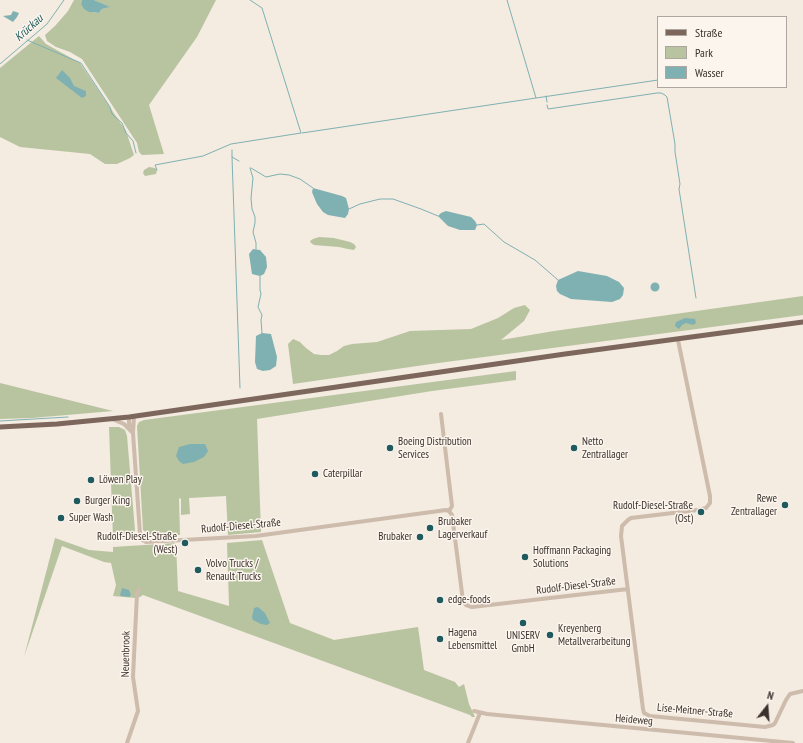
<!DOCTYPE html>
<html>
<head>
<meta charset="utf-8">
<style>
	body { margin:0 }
	#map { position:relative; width:803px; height:743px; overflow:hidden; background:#f4ebe1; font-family:"PT Sans Narrow",sans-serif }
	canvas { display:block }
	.legend { position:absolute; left:657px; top:16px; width:130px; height:72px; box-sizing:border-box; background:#fbf5ee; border:1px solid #aea6a0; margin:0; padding:5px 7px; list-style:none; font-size:12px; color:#3b302b }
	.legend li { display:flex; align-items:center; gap:8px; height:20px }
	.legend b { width:20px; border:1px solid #aea6a0 }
	.north { position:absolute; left:747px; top:687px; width:40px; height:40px; -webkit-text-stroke:3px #fbf5ee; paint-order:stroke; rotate:17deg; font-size:11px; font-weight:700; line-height:16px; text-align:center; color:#3b302b }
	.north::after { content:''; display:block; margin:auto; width:14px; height:18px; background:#3b302b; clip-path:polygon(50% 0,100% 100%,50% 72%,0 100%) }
</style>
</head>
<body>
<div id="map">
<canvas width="803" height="743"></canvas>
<ul class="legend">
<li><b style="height:5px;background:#7d675c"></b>Straße</li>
<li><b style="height:11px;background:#b8c4a0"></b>Park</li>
<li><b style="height:11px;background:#7fb0b2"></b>Wasser</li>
</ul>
<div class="north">N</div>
</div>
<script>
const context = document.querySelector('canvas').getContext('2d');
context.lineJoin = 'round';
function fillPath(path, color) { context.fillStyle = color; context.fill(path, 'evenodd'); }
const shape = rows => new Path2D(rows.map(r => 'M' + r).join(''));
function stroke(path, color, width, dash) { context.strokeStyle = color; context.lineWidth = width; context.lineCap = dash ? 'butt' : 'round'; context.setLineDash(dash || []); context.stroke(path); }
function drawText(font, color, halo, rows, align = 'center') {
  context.font = font + ' "PT Sans Narrow",sans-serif'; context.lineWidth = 3; context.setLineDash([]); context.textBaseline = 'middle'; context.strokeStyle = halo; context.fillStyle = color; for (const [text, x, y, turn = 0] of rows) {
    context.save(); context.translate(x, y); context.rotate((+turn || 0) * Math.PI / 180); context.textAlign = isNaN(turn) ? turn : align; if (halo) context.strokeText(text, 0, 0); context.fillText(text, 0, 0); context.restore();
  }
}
fillPath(shape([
	[74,0,82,0,81,4,94,13,99,13,102,9,109,7,94,0,216,0,197,37,149,105,164,154,142,155,139,152,137,143,82,59,70,52,56,47,47,41,45,35,55,26,68,11],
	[39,36,46,44,80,63,126,131,134,155,130,158,117,164,105,164,90,154,20,147,0,137,0,68],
	[149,167,155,168,157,170,156,174,145,176,143,173,144,170],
	[319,237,334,238,350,242,354,244,356,247,354,250,348,249,339,247,314,245,311,243,310,241,313,239],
	[803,296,803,315,431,364,293,384,288,344,293,339,300,342,306,348,314,354,321,355,329,355,337,351,344,346,352,344,377,342,410,331,471,329,498,318,514,308,525,305,530,310,524,321,501,340,554,331],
	[516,371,516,380,432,391,257,419,261,532,228,535,226,496,189,498,190,514,181,515,181,499,179,498,180,535,149,535,143,530,137,426,139,422,144,420],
	[0,383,113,411,32,418,0,419],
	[109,427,119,427,125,430,127,436,135,530,132,537,124,539,113,539],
	[55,538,89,550,113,552,113,547,176,543,178,591,229,606,227,543,262,540,290,623,334,640,418,627,424,670,455,682,459,687,464,684,469,704,475,717,472,717,470,715,143,595,140,597,135,598,113,596,116,585,111,563,104,562,62,546,24,657]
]), '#b8c4a0');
fillPath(shape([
	[82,0,94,0,110,7,102,9,99,13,89,12,84,9,81,4],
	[13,11,19,13,17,17,13,22,3,16,11,15],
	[62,70,70,78,74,86,86,91,86,96,82,98,56,78],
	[313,188,342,196,346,198,349,209,348,214,345,218,328,215,323,212,317,204,314,197,312,192],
	[446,211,471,217,475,221,477,225,475,230,460,230,448,226,438,216,441,213],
	[253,249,260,250,266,257,267,267,264,274,260,276,252,274,249,254],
	[578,271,607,276,619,282,624,288,623,295,620,299,612,302,571,299,560,294,557,291,556,286,558,280],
	'650.5 287a4.5 4.5 0 1 1 9 0a4.5 4.5 0 1 1-9 0Z',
	[685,318,695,319,696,323,693,325,686,323,682,325,679,329,675,326,676,322],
	[262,333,271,334,277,357,276,366,270,370,263,371,257,369,255,362,256,336],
	[190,444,205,444,208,451,204,457,194,462,183,464,179,461,176,456,179,447],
	[122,588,129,590,131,595,129,597,121,596,120,595],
	[258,607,265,613,270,623,267,625,261,624,253,620,252,617,254,608]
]), '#7fb0b2');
stroke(shape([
	[507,0,536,98,658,80],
	[27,40,81,63,110,107,112,114,122,123,126,133,133,141,136,153],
	[0,64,47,24,64,0],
	[546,96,547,102],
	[547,105,548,109,657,93,661,93,665,95,667,97,675,144,675,152,680,184,679,189,696,298],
	[302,133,536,98],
	[232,150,232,157,239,161],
	[232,157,240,388],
	[250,168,253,178,251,198,252,209,255,217,255,223,253,232,256,243,256,249],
	[251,168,266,177,280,174,289,175,300,179,313,188],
	[157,170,155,165,203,156,231,144,301,133,262,8,250,0],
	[349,209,360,204,380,199,393,199,421,209,438,216],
	[477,225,484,224,504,242,535,260,558,280],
	[260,276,260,290,261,294,258,307,262,315,261,320,262,333],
	[0,421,68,417]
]), '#7fb0b2', 1);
stroke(shape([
	[678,340,710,496,710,503,706,508,698,510,631,518,628,520,622,526,621,536,643,709,644,713,650,716,765,727,773,725,775,723,786,700,790,694,803,691],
	[441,414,452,506,449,511],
	[134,416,133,433,140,534,141,539,146,542,256,536,446,510,449,511,452,515,463,601,466,605,472,607,628,589],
	[129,417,129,423,132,430],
	[112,419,124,424,133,433],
	[474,711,487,714,793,743],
	[127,743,138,711,133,677,137,594,139,589],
	[468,743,480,713]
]), '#cdbbac', 4);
stroke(shape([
	[0,427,57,424,129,417,565,354,803,322]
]), '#7d675c', 5);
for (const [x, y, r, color] of [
	[390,448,4,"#1f5a5e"],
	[574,448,4,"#1f5a5e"],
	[315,474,4,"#1f5a5e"],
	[91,480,4,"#1f5a5e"],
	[77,501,4,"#1f5a5e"],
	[785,505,4,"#1f5a5e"],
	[701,512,4,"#1f5a5e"],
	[61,518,4,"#1f5a5e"],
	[430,528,4,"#1f5a5e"],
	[420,537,4,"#1f5a5e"],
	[185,543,4,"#1f5a5e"],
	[525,557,4,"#1f5a5e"],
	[198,570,4,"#1f5a5e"],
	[440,600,4,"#1f5a5e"],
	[523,623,4,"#1f5a5e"],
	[550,635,4,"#1f5a5e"],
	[440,639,4,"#1f5a5e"]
]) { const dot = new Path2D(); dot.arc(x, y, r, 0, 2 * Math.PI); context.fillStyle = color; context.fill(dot); stroke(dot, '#fbf5ee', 1.5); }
drawText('11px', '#3b302b', '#fbf5ee', [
	["Boeing Distribution",398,442],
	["Services",398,455],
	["Netto",582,442],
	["Zentrallager",582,455],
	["Caterpillar",323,474],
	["Löwen Play",99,480],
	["Rewe",777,499,"right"],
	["Zentrallager",777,512,"right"],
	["Burger King",85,501],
	["Rudolf-Diesel-Straße",693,506,"right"],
	["(Ost)",693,519,"right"],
	["Super Wash",69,518],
	["Brubaker",438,522],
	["Lagerverkauf",438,535],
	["Rudolf-Diesel-Straße",177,537,"right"],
	["(West)",177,550,"right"],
	["Brubaker",412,537,"right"],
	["Hoffmann Packaging",533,551],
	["Solutions",533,564],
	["Volvo Trucks /",206,564],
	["Renault Trucks",206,577],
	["edge-foods",448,600],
	["Kreyenberg",558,629],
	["Metallverarbeitung",558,642],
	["Hagena",448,633],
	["Lebensmittel",448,646],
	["UNISERV",523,636,"center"],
	["GmbH",523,649,"center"]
], 'left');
drawText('11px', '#3b302b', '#fbf5ee', [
	["Rudolf-Diesel-Straße",241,526,-5],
	["Rudolf-Diesel-Straße",576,586,-7],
	["Neuenbrook",126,654,-89],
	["Lise-Meitner-Straße",695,711,5],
	["Heideweg",634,720,5]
]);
drawText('italic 12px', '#1f5a5e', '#fbf5ee', [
	["Krückau",29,28,-42]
]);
</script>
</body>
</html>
